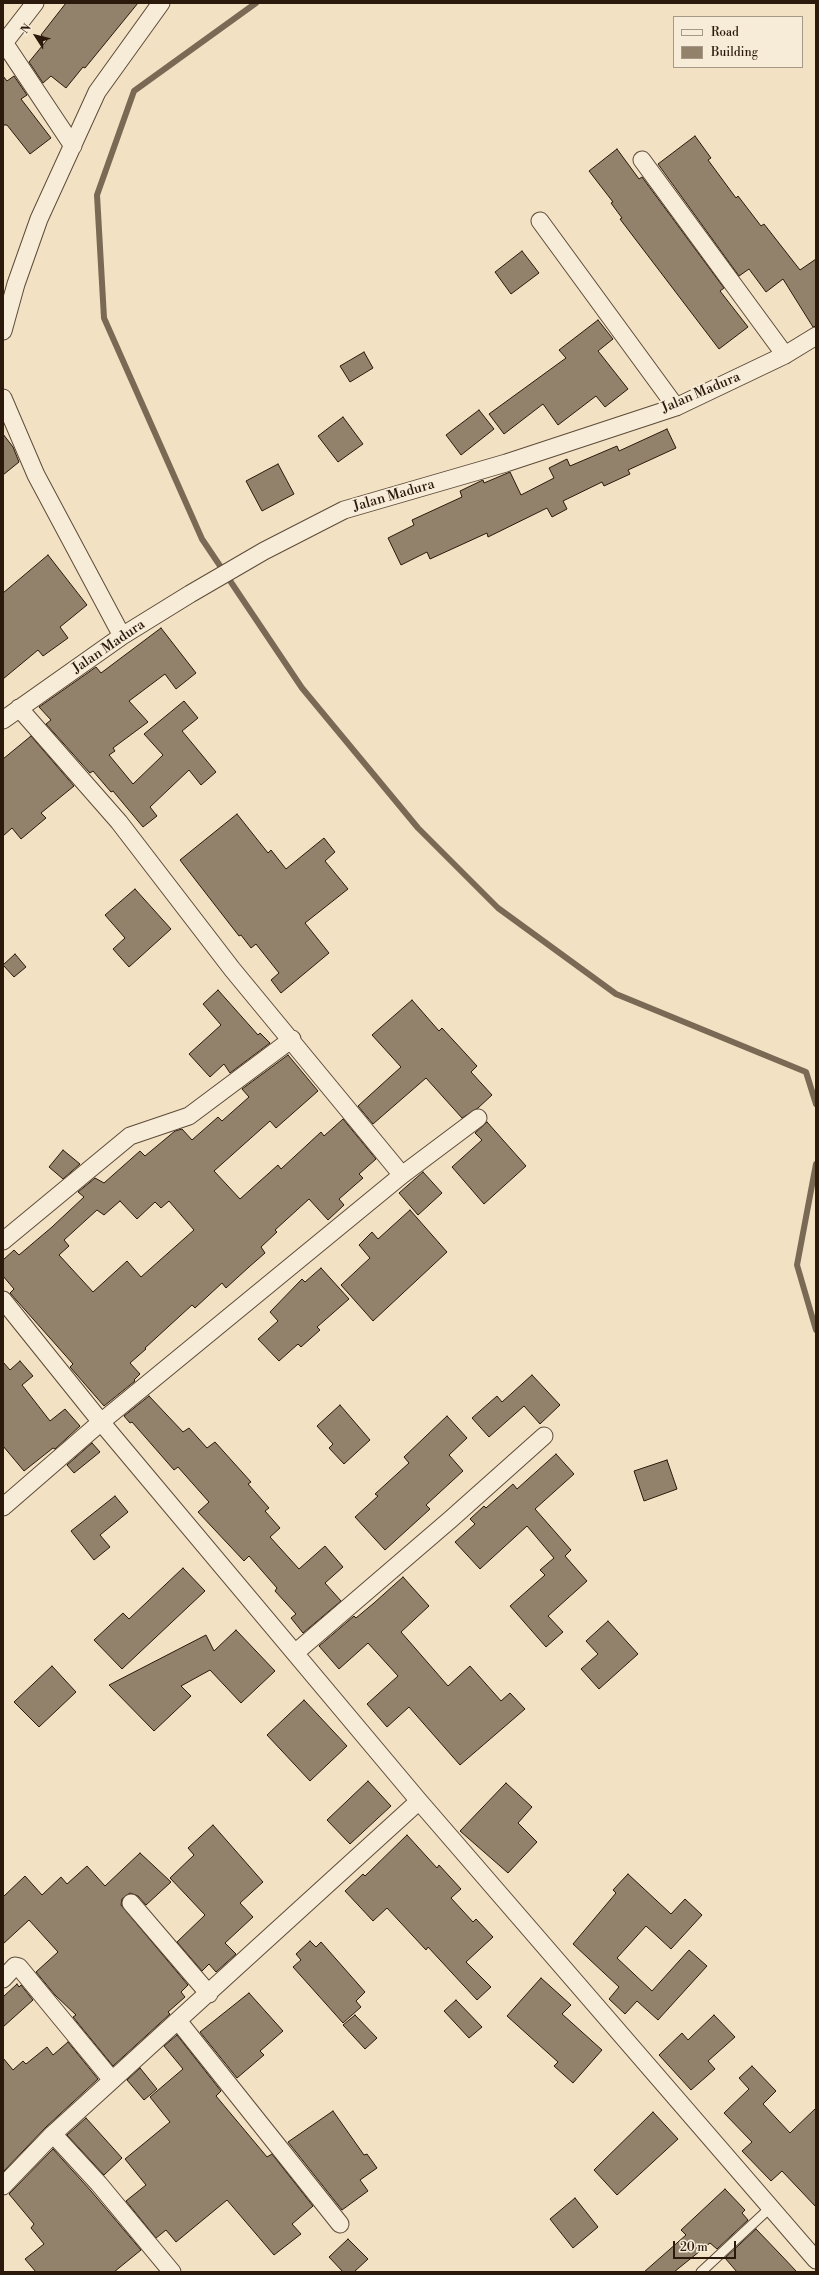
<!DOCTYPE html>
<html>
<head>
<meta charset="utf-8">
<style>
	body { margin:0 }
	#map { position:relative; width:819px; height:2275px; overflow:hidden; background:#f2e2c3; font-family:"Libre Bodoni",serif }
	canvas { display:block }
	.frame { position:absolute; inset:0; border:4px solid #2b190b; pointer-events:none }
	.legend { position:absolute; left:673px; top:16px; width:130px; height:52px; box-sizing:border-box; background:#f7ecd8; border:1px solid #a59886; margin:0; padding:5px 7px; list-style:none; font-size:12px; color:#2b190b }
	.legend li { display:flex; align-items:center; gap:8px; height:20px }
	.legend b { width:20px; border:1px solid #a59886 }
	.north { position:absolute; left:16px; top:16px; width:40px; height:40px; -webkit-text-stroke:3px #f7ecd8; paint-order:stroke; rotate:306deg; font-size:11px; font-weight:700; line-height:16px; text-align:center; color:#2b190b }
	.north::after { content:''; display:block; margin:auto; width:14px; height:18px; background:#2b190b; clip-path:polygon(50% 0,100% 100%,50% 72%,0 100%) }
	.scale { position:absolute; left:673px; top:2241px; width:63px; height:18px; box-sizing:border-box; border:2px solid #2b190b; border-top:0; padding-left:5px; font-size:12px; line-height:14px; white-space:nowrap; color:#2b190b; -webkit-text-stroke:3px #f7ecd8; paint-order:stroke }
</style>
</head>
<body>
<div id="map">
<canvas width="819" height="2275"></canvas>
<div class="frame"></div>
<ul class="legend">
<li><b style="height:5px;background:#f7ecd8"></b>Road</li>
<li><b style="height:11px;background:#92826b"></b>Building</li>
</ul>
<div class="north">N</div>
<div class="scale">20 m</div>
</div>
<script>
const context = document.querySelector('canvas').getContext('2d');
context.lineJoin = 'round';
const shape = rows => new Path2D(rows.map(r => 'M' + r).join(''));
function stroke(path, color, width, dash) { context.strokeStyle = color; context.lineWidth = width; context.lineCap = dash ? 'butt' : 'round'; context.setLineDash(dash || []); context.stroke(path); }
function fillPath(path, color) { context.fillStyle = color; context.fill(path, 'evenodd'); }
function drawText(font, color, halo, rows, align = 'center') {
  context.font = font + ' "Libre Bodoni",serif'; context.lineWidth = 3.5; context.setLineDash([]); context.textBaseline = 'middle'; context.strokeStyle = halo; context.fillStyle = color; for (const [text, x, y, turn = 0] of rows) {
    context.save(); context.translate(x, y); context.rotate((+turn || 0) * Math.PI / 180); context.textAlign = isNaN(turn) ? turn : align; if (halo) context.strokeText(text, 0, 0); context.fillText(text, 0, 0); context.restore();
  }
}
stroke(shape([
	[256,3,134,91,97,195,104,318,202,539,302,688,418,828,498,908,616,994,806,1072,816,1104],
	[816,1164,797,1265,816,1330]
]), '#7a6954', 6);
const building = shape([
	[66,3,138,3,85,68,83,67,66,88,51,76,43,83,29,62,47,40,41,35,66,3],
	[3,76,7,81,14,76,27,95,21,99,51,138,30,154,7,125,3,125,3,76],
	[695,136,711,158,708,160,736,198,738,196,761,226,764,224,800,270,816,259,816,326,813,327,783,279,766,292,749,269,739,276,658,164,695,136],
	[617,149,639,179,642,177,724,288,720,291,748,327,719,349,620,219,622,218,611,203,613,202,589,171,617,149],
	[522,251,539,273,511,294,495,272,522,251],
	[598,320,613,339,598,351,628,389,605,407,596,396,558,425,543,404,504,434,489,414,566,358,559,350,598,320],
	[364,352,373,368,350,382,340,366,364,352],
	[479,410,494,429,461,455,446,435,479,410],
	[343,417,363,444,338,462,318,436,343,417],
	[667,429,676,448,628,470,630,474,604,486,602,482,563,501,567,509,552,517,547,508,488,537,487,533,430,559,427,552,401,565,388,538,414,525,412,520,462,497,460,491,483,480,484,483,510,472,521,495,554,478,549,468,567,459,570,466,617,446,619,451,667,429],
	[3,434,13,447,19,462,3,475,3,434],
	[278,464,294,494,262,511,246,481,278,464],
	[48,555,87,605,60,627,68,638,43,656,38,650,3,679,3,593,48,555],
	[161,628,196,673,176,689,165,674,129,701,148,722,113,748,115,751,109,755,133,784,163,755,144,734,184,701,198,718,182,731,216,772,201,785,189,770,150,807,157,816,143,827,113,791,111,792,93,771,90,773,46,724,51,720,39,707,96,667,101,673,161,628],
	[31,736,74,786,41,813,46,818,21,839,12,828,3,836,3,759,31,736],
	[237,814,268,853,271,850,286,869,324,838,335,852,325,861,348,889,305,923,329,953,281,993,271,980,279,973,256,944,251,948,241,935,239,936,180,860,237,814],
	[135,889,171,929,129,967,113,949,125,938,105,915,135,889],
	[15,954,26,967,14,977,3,965,15,954],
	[218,990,258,1035,260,1033,270,1043,230,1073,224,1064,210,1077,189,1054,221,1025,203,1004,218,990],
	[412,1000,439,1031,442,1028,477,1066,471,1072,492,1095,478,1108,462,1118,426,1078,373,1124,358,1106,401,1067,372,1035,412,1000],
	[288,1055,318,1091,276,1128,270,1121,214,1171,240,1199,278,1165,281,1169,321,1132,324,1136,343,1119,376,1159,359,1174,363,1178,339,1199,344,1205,328,1220,309,1199,275,1230,277,1232,261,1247,265,1253,249,1267,226,1288,222,1283,195,1308,192,1305,145,1348,146,1349,130,1363,140,1374,134,1380,135,1381,104,1406,70,1367,73,1364,10,1293,14,1289,3,1276,3,1260,14,1250,19,1255,52,1227,84,1197,78,1192,95,1178,104,1183,140,1151,145,1156,175,1131,182,1129,192,1140,218,1117,222,1121,249,1097,242,1089,288,1055],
	[120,1201,137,1219,155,1202,161,1208,169,1201,194,1230,141,1277,127,1261,93,1292,59,1255,69,1246,64,1240,97,1210,104,1215,120,1201],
	[487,1122,526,1166,484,1204,452,1167,482,1140,475,1133,487,1122],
	[63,1150,80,1164,63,1179,49,1167,63,1150],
	[423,1172,442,1193,418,1215,399,1193,423,1172],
	[410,1210,447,1252,373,1321,341,1285,370,1258,359,1245,372,1232,378,1239,410,1210],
	[321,1268,349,1299,317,1327,320,1330,301,1347,298,1344,279,1361,258,1339,278,1321,270,1312,302,1279,305,1282,321,1268],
	[20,1361,33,1376,22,1385,50,1421,65,1409,80,1426,55,1449,53,1448,24,1471,3,1446,3,1362,10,1370,20,1361],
	[532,1375,560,1405,540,1424,524,1406,489,1437,472,1418,497,1396,502,1402,532,1375],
	[149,1396,183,1432,189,1428,207,1448,215,1442,251,1482,248,1484,269,1508,265,1511,280,1528,270,1537,299,1569,325,1546,343,1567,325,1583,341,1601,303,1633,291,1618,296,1614,275,1591,277,1588,249,1556,244,1561,198,1512,209,1502,178,1467,174,1470,132,1422,130,1423,124,1416,149,1396],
	[340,1405,370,1440,344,1464,329,1448,333,1444,317,1426,340,1405],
	[447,1416,467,1438,449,1455,463,1471,426,1505,430,1509,385,1550,355,1517,378,1496,375,1494,409,1463,404,1457,447,1416],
	[92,1443,100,1452,74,1473,67,1465,92,1443],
	[556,1454,574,1474,535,1509,571,1550,565,1556,587,1581,548,1616,563,1632,546,1647,510,1606,545,1575,540,1570,554,1558,527,1526,480,1569,455,1542,475,1524,470,1519,484,1506,486,1508,513,1484,517,1489,556,1454],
	[667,1460,677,1489,644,1501,634,1471,667,1460],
	[115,1496,128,1512,100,1535,110,1547,94,1560,71,1531,115,1496],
	[183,1568,205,1591,122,1669,94,1640,123,1613,129,1619,183,1568],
	[403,1577,429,1606,401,1632,448,1686,470,1666,501,1701,510,1693,525,1709,460,1765,409,1707,387,1727,367,1704,398,1676,368,1643,339,1669,319,1646,354,1616,356,1618,374,1603,403,1577],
	[608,1621,638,1654,599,1689,581,1669,598,1654,586,1641,608,1621],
	[236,1630,275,1671,241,1703,210,1670,181,1686,191,1696,154,1731,109,1685,206,1635,214,1651,236,1630],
	[52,1666,76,1692,39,1727,14,1702,52,1666],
	[304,1700,347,1746,310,1781,267,1735,304,1700],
	[368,1781,391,1806,350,1844,327,1820,368,1781],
	[506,1783,532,1807,518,1823,537,1842,508,1873,460,1831,506,1783],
	[213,1825,263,1882,240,1903,253,1917,225,1943,236,1954,216,1972,209,1964,202,1971,177,1942,205,1915,170,1878,194,1855,188,1848,213,1825],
	[407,1835,437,1868,439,1865,461,1889,451,1898,473,1922,476,1919,493,1937,466,1962,491,1987,477,2000,428,1947,426,1950,387,1908,373,1921,345,1891,363,1874,365,1876,407,1835],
	[140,1853,171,1882,146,1905,138,1896,130,1893,122,1899,121,1905,188,1985,181,1992,185,1997,168,2012,170,2014,113,2066,73,2017,76,2015,55,1995,36,1972,58,1952,29,1920,3,1944,3,1897,25,1876,42,1895,61,1877,67,1884,87,1866,105,1886,140,1853],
	[628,1874,671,1914,685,1899,702,1915,671,1949,646,1926,617,1958,652,1991,689,1950,707,1966,658,2020,637,2001,625,2014,609,1999,619,1987,573,1944,616,1893,613,1890,628,1874],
	[310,1941,316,1947,321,1942,365,1992,356,2001,361,2007,343,2023,293,1967,301,1960,296,1954,310,1941],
	[541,1978,571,2005,562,2014,602,2050,573,2083,554,2066,558,2062,507,2016,541,1978],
	[17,1984,19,1987,21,1985,33,2000,3,2027,3,1997,17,1984],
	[249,1993,283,2031,260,2051,264,2055,237,2078,200,2032,249,1993],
	[456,2000,482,2027,469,2038,444,2011,456,2000],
	[355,2015,377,2038,365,2049,343,2025,355,2015],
	[714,2015,735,2037,708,2061,715,2069,691,2090,659,2055,682,2033,688,2040,714,2015],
	[177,2035,221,2091,216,2096,267,2157,272,2154,313,2206,292,2224,301,2234,274,2255,227,2200,176,2242,166,2230,156,2238,126,2201,146,2185,125,2159,170,2122,150,2097,183,2069,164,2046,177,2035],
	[68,2042,98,2079,46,2127,3,2172,3,2058,13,2070,23,2061,26,2064,47,2047,53,2055,68,2042],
	[752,2066,776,2091,763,2104,790,2133,816,2108,816,2207,782,2171,771,2181,742,2151,752,2142,724,2113,749,2089,739,2078,752,2066],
	[140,2068,157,2089,144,2100,127,2080,140,2068],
	[333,2111,364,2155,367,2154,377,2168,360,2180,368,2191,342,2210,288,2142,333,2111],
	[653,2112,678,2139,617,2195,594,2170,653,2112],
	[86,2118,122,2158,104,2175,67,2135,86,2118],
	[53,2149,91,2191,141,2250,114,2272,36,2272,25,2259,44,2244,31,2228,34,2224,9,2194,53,2149],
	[725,2189,745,2210,742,2213,748,2220,717,2249,710,2243,674,2272,644,2272,686,2235,681,2230,725,2189],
	[575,2198,598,2227,573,2248,550,2219,575,2198],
	[756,2229,780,2254,797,2272,737,2272,725,2258,756,2229],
	[348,2239,368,2259,354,2272,343,2272,329,2257,348,2239]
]);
fillPath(building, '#92826b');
stroke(building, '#2b190b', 1);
const service = shape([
	[701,2272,771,2207]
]);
const minor = shape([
	[3,41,73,146],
	[4,43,35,3],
	[642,160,785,355],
	[540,221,676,407],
	[3,331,16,284,39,219,97,92,161,3],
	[3,398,36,475,122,636],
	[19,708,119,822,232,969,402,1175],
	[3,720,122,636,190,594,264,551,344,510,506,463,676,407,785,355,816,336],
	[3,1241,130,1136,189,1116,292,1039],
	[3,1300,101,1422,419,1801,816,2260],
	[3,1507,101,1422,402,1175,478,1118],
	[295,1653,451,1519,544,1436],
	[131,1903,209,1994],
	[3,1979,15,1966,19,1967,112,2080],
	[179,2022,340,2224],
	[53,2134,99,2184,172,2272],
	[3,2186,53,2134,419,1801]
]);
stroke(service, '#5d4b39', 11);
stroke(minor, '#5d4b39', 19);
stroke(service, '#f7ecd8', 9);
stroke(minor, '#f7ecd8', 17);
drawText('14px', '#2b190b', '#f7ecd8', [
	["Jalan Madura",701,393,-23],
	["Jalan Madura",394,496,-16],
	["Jalan Madura",109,647,-34]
]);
</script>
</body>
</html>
